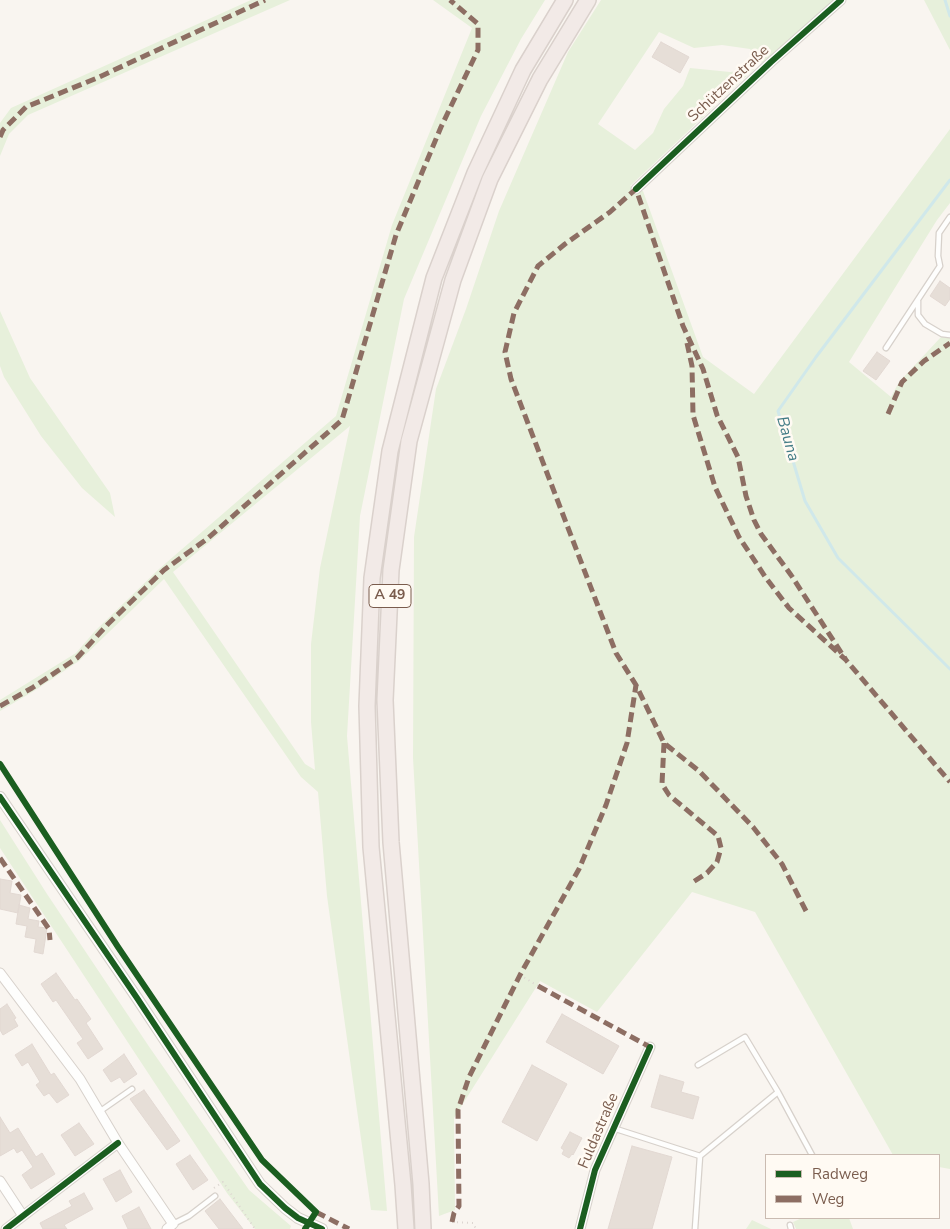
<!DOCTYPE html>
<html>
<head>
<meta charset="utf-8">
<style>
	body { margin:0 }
	#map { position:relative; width:950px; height:1229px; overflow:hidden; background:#f9f5f0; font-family:"Nunito Sans",sans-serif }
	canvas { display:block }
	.legend { position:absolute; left:765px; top:1154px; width:175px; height:65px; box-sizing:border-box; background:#fffaf3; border:1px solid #cabbb1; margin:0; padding:6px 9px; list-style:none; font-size:15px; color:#7a5c4d }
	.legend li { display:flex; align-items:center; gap:10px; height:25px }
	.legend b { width:25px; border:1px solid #cabbb1 }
</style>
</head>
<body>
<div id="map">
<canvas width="950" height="1229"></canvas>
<ul class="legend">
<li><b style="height:6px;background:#1b5e20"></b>Radweg</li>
<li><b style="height:6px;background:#8d6e63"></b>Weg</li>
</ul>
</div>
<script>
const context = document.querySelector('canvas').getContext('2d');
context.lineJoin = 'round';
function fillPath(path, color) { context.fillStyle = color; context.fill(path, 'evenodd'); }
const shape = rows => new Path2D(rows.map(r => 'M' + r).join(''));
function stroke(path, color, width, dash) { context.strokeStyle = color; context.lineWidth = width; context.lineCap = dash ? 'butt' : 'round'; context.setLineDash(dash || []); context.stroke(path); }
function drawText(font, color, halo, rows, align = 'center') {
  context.font = font + ' "Nunito Sans",sans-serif'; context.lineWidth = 5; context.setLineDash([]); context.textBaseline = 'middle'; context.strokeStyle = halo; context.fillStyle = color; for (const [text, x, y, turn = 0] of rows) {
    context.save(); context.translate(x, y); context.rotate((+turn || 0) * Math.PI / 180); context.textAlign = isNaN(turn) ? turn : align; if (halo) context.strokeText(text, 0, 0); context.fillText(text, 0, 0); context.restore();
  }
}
fillPath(shape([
	[251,0,290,0,28,115,9,134,0,156,0,123,11,108],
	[433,0,545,0,521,39,481,116,404,299,360,516,347,736,387,1211,371,1210,327,896,318,792,301,777,164,579,79,661,34,691,0,711,0,700,76,653,95,631,159,569,336,416,392,225,472,28],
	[350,426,320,568,311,644,311,722,315,770,305,764,173,572],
	[601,0,836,0,762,63,750,49,722,45,694,48,659,32,598,124,635,150,653,133,664,109,683,86,690,68,730,72,754,69,630,186,643,191,703,357,754,394,950,129,950,203,937,220,849,362,891,397,899,382,941,337,950,338,950,1169,939,1167,939,1155,893,1155,755,912,692,892,597,1012,540,981,454,1118,455,1210,439,1216,413,758,414,537,436,389,466,309,499,211,568,52],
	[924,0,950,0,950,50],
	[0,311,30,378,110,493,115,517,82,488,41,436,4,377,0,366],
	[0,820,47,894,150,1048,249,1190,291,1226,290,1229,255,1229,227,1193,0,848],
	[802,1218,849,1218,853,1229,796,1229,793,1222],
	[752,1220,771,1229,746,1229]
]), '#e7f0db');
stroke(shape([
	[945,0,950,16],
	[950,180,816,357,778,411,805,501,838,558,950,669]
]), '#d0e8ea', 3);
const building = shape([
	[661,42,689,57,680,73,652,57,661,42],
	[940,281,950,288,950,299,945,306,930,296,940,281],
	[877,352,890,361,876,380,863,371,877,352],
	[0,879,12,881,10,893,21,895,18,913,0,909,0,879],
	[19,905,30,908,28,919,39,921,38,927,47,928,43,954,34,952,36,939,25,937,27,926,16,924,19,905],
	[56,973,75,1000,77,999,91,1019,86,1023,103,1049,88,1059,77,1043,83,1039,56,1000,53,1002,41,984,56,973],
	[7,1004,16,1018,14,1019,18,1026,3,1035,0,1030,0,1009,7,1004],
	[562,1014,619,1046,603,1074,546,1042,562,1014],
	[32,1044,51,1075,54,1073,69,1095,57,1103,49,1093,44,1096,36,1085,40,1082,28,1062,22,1066,15,1055,32,1044],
	[124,1054,137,1074,124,1083,120,1077,111,1082,103,1070,124,1054],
	[532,1065,567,1084,537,1141,502,1122,532,1065],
	[660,1075,684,1082,681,1092,699,1097,693,1119,651,1107,660,1075],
	[144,1090,180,1141,167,1150,130,1099,144,1090],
	[0,1117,10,1133,18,1128,36,1157,42,1153,55,1174,31,1189,22,1175,33,1167,22,1150,17,1153,14,1148,0,1156,0,1117],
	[79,1123,94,1144,75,1156,61,1135,79,1123],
	[570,1132,582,1138,573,1155,572,1154,569,1158,562,1154,564,1150,561,1148,570,1132],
	[632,1146,672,1157,652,1229,608,1229,632,1146],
	[190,1155,208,1180,193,1190,176,1164,190,1155],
	[120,1170,132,1192,116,1202,103,1179,120,1170],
	[84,1193,93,1209,64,1225,67,1229,43,1229,40,1223,72,1206,69,1201,84,1193],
	[220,1199,243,1229,219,1229,205,1211,220,1199],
	[139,1207,151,1229,128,1229,122,1216,139,1207]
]);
fillPath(building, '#e6ded7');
stroke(building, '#e2d8d2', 1);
const service = shape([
	[918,301,918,315,925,324,942,334,950,335],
	[886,348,940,266,938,256,939,233,950,217],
	[698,1065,745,1037,778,1092],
	[99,1112,132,1089],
	[613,1128,700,1156,695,1229],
	[700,1156,778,1092,812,1155],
	[173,1224,189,1216,215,1196],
	[790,1225,791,1229]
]);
const minor = shape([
	[636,189,771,62,841,0],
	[0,973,80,1079,118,1143,173,1224,167,1229],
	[0,1181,23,1216],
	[6,1229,118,1143],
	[580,1229,595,1170,650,1047]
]);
const tertiary = shape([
	[0,797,137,998,260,1184,285,1208,298,1218,322,1229]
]);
const motorway = shape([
	[406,1229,403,1185,371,847,367,706,372,578,390,451,434,278,475,173,523,70,565,0],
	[423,1229,421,1184,391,842,385,700,391,570,409,441,453,280,490,179,540,79,588,0]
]);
stroke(service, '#d7d1cb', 7);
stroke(minor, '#d7d1cb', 11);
stroke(tertiary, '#d7d1cb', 12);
stroke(motorway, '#dad1cc', 18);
stroke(shape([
	[520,975,538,986],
	[214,1188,223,1182,255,1229],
	[452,1222,473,1223,476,1229]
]), '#dcd5d0', 2, [1, 4]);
stroke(service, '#fefefd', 4.5);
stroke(minor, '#fefefd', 9);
stroke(tertiary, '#fefefd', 10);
stroke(motorway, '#f2eae7', 15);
stroke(shape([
	[0,137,3,130,26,107,97,78,265,0],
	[687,343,692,366,693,415,715,487,739,537,766,578,789,608,846,660,950,782],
	[888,414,902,382,924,361,950,343],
	[0,706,32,688,77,658,108,624,164,570,207,539,342,420,396,235,441,127,478,50,478,24,450,0],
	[664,743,662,784,669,795,718,836,721,848,717,862,707,873,693,882],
	[0,858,49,929,50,940],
	[806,911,782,864,753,827,699,771,664,743,636,685,616,653,511,379,505,352,514,313,538,266,565,244,610,212,636,189,683,326,703,369,717,415,738,457,746,496,754,520,761,534,791,575,846,660],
	[538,986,650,1047],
	[316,1212,349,1229],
	[452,1222,454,1213,459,1206,458,1110,469,1077,520,975,579,869,606,805,627,743,636,685]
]), '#8d6e63', 5, [10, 5]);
stroke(shape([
	[636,189,771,62,841,0],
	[0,764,118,947,262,1160,316,1212,305,1229],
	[0,797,137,998,260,1184,285,1208,298,1218,322,1229],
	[6,1229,118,1143],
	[580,1229,595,1170,650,1047]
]), '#1b5e20', 6);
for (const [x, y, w] of [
	[390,596,42]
]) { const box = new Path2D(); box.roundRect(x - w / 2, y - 11.5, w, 23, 4); context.fillStyle = '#fffaf3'; context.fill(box); stroke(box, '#7a5c4d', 1); }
drawText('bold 14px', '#7a5c4d', null, [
	["A 49",390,596]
]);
drawText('15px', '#7a5c4d', '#fffaf3', [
	["Schützenstraße",729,84,-43],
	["Fuldastraße",599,1131,-67]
]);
drawText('italic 16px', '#437c86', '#fffaf3', [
	["Bauna",787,439,74]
]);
</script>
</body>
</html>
